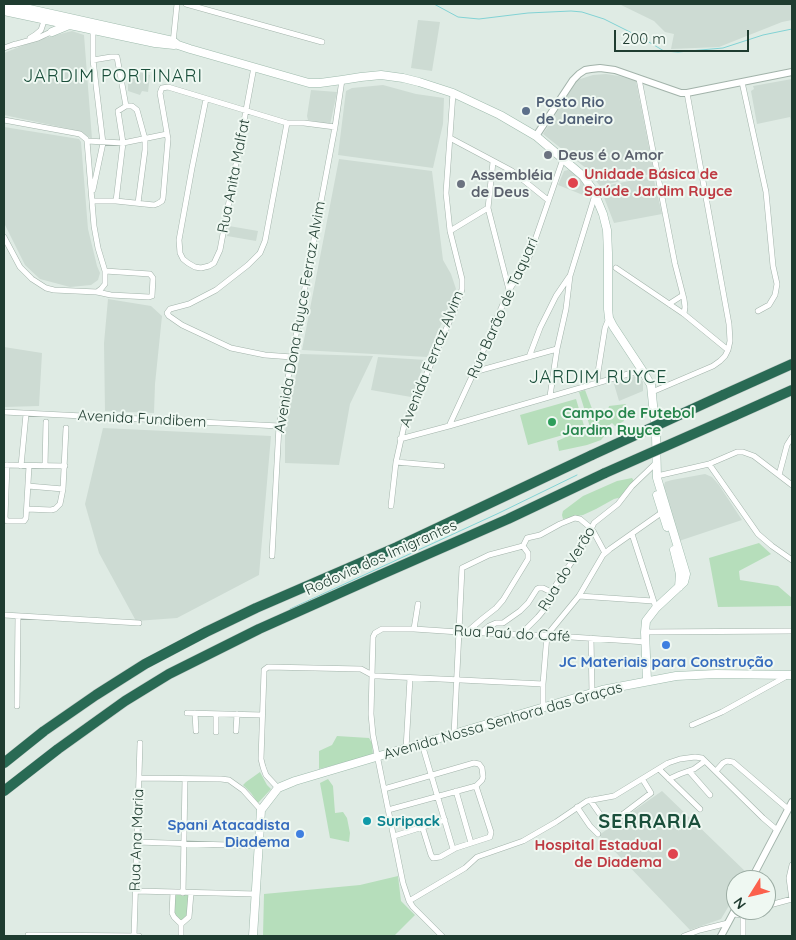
<!DOCTYPE html>
<html>
<head>
<meta charset="utf-8">
<style>
	body { margin:0 }
	#map { position:relative; width:796px; height:940px; overflow:hidden; background:#dfebe4; font-family:Quicksand,sans-serif }
	canvas { display:block }
	.frame { position:absolute; inset:0; border:5px solid #1f3c30; pointer-events:none }
	.north { position:absolute; left:726px; top:870px; width:50px; height:50px; box-sizing:border-box; background:#eff8f2; border:1px solid #9cada4; border-radius:50%; rotate:234deg; font-size:14px; font-weight:700; line-height:20px; text-align:center; color:#1f3c30 }
	.north::after { content:''; display:block; margin:auto; width:18px; height:22px; background:#fb614d; clip-path:polygon(50% 0,100% 100%,50% 72%,0 100%) }
	.scale { position:absolute; left:614px; top:30px; width:135px; height:22px; box-sizing:border-box; border:2px solid #1f3c30; border-top:0; padding-left:6px; font-size:15px; line-height:18px; white-space:nowrap; color:#1f3c30; -webkit-text-stroke:4px #eff8f2; paint-order:stroke }
</style>
</head>
<body>
<div id="map">
<canvas width="796" height="940"></canvas>
<div class="frame"></div>
<div class="north">N</div>
<div class="scale">200 m</div>
</div>
<script>
const context = document.querySelector('canvas').getContext('2d');
context.lineJoin = 'round';
function fillPath(path, color) { context.fillStyle = color; context.fill(path, 'evenodd'); }
const shape = rows => new Path2D(rows.map(r => 'M' + r).join(''));
function stroke(path, color, width, dash) { context.strokeStyle = color; context.lineWidth = width; context.lineCap = dash ? 'butt' : 'round'; context.setLineDash(dash || []); context.stroke(path); }
function drawText(font, color, halo, rows, align = 'center') {
  context.font = font + ' Quicksand,sans-serif'; context.lineWidth = 4; context.setLineDash([]); context.textBaseline = 'middle'; context.strokeStyle = halo; context.fillStyle = color; for (const [text, x, y, turn = 0] of rows) {
    context.save(); context.translate(x, y); context.rotate((+turn || 0) * Math.PI / 180); context.textAlign = isNaN(turn) ? turn : align; if (halo) context.strokeText(text, 0, 0); context.fillText(text, 0, 0); context.restore();
  }
}
fillPath(shape([
	[619,4,792,4,792,20,782,22,719,47,671,49,674,34,665,32,654,21],
	[418,20,440,22,432,71,411,68],
	[72,31,84,35,92,139,79,131,4,115,4,53,37,40],
	[128,69,150,75,148,92,142,91,140,95,128,91],
	[606,74,619,76,636,81,654,173,600,186,587,169,543,134,577,80,593,75],
	[792,79,792,125,790,117,757,124,751,91,754,89,753,86],
	[383,85,416,94,444,98,443,124,433,168,338,155,346,91,352,88],
	[311,90,337,92,330,125,308,120,307,116],
	[4,127,79,139,81,142,88,229,97,266,100,273,98,280,91,285,70,287,40,279,25,265,4,223],
	[339,159,432,171,443,260,451,274,456,289,441,325,427,357,302,350],
	[568,170,574,172,591,188,588,197,558,185,564,171],
	[653,176,662,214,614,223,600,187],
	[229,226,258,231,256,241,227,236],
	[108,299,151,306,162,316,155,384,154,413,105,411,104,343],
	[4,347,42,353,39,406,4,407],
	[300,354,373,356,350,404,339,465,285,463,285,432],
	[378,357,426,360,411,397,371,390],
	[635,376,638,376,643,382,643,391,619,401,614,384],
	[103,428,271,436,259,575,177,618,136,621,99,553,85,504],
	[705,474,712,477,719,485,742,520,679,541,664,490,664,486,665,482,672,480],
	[662,791,748,874,744,880,736,880,736,894,721,919,690,930,599,835]
]), '#cddbd3');
fillPath(shape([
	[585,390,597,422,607,414,609,406,626,404,622,410,622,416,624,421,615,426,612,423,608,426,608,432,601,440,587,445,559,451,557,441,584,429,528,445,520,415,576,399,585,429,590,427,579,392],
	[632,478,634,481,622,497,614,499,596,509,583,515,563,519,562,515,563,511,583,496,617,481],
	[759,543,771,554,739,571,740,580,778,586,792,598,792,606,718,607,709,558],
	[337,736,369,738,372,743,373,755,319,769,319,751,332,745],
	[260,772,267,785,271,789,258,803,251,793,243,785,246,782],
	[328,779,333,786,335,813,343,812,347,818,350,833,349,842,330,838,320,783],
	[398,876,401,901,415,915,394,936,263,936,264,894,360,885],
	[173,892,191,893,189,915,181,924,174,917]
]), '#b6debb');
stroke(shape([
	[434,4,458,17,479,19,528,13,571,11,582,12,604,19,642,38,664,51,678,52,723,48,763,35,792,29],
	[290,609,499,513,577,475]
]), '#82d2d4', 1);
const minor = shape([
	[186,4,322,42],
	[30,38,35,35,41,30,45,18],
	[173,43,177,4],
	[13,45,38,38,53,31],
	[4,48,15,44],
	[93,60,111,57,117,57,126,106],
	[639,79,675,264,684,299,685,307,684,314],
	[742,82,766,192,773,266,777,284,775,295,769,305,758,311],
	[206,99,192,168,179,240,180,253,183,259,188,263,195,267,201,268,209,266,214,263,220,250,254,67],
	[126,106,132,106,137,110,145,139,145,150,138,203],
	[4,120,80,134,86,139,87,141,94,226,98,248,105,271,105,284,101,289,97,292],
	[287,123,265,241,260,253,248,265,216,290,189,304,170,309,167,313,169,316,182,325,231,348,265,355,292,357],
	[450,138,512,171,548,200],
	[87,141,123,143,167,134],
	[493,162,488,208,509,290],
	[93,190,103,143,93,60,93,30],
	[92,201,116,201,154,205,157,204,162,201,163,198,168,139,160,93,162,88,168,87,287,123,304,123,335,127],
	[116,201,123,143,118,111,126,106],
	[450,231,488,208],
	[4,237,20,267,32,279,46,288,54,290,97,292,111,295,149,297,152,296,153,278,150,274,105,271],
	[616,268,684,314,728,350],
	[669,304,683,295],
	[529,357,540,328,556,296,569,277],
	[474,372,557,349],
	[597,382,598,372,605,328,609,318],
	[652,392,713,366,720,361,725,356,728,350,730,341,729,324,687,93],
	[550,396,557,349,566,309,570,276,595,195],
	[4,412,279,426],
	[449,426,474,372,509,290,527,263,563,159],
	[400,439,449,426,642,370],
	[396,462,442,466],
	[709,464,758,534,772,546,792,560],
	[4,465,65,466],
	[7,465,5,518,7,521,24,521,26,518,29,466],
	[21,466,26,414],
	[45,466,46,422],
	[779,475,787,445,792,437],
	[657,476,709,464,737,452,743,452,754,456,792,485],
	[28,486,63,489],
	[391,506,396,462,404,426,460,297,462,289,462,279,450,231,446,193,453,93],
	[27,509,51,510,55,509,60,504,63,489,66,428],
	[632,534,656,608],
	[272,556,279,426,335,127,342,80],
	[579,596,653,601],
	[4,615,139,623],
	[414,629,418,604],
	[467,632,482,619,496,608,503,600,528,559,528,553,523,546],
	[482,632,489,626,496,623,503,623,520,611,528,603,537,589,539,588,543,588,551,592],
	[645,632,792,631],
	[521,634,538,617,548,605,550,599,551,592,569,566,586,540,594,523,618,504,632,486,656,463],
	[591,638,592,693],
	[17,706,18,616],
	[543,707,543,684,547,635,579,596,603,555,610,549,664,511],
	[187,713,262,715],
	[195,713,196,731],
	[692,725,722,712,787,676],
	[236,731,237,714],
	[216,732,216,714],
	[454,735,462,568,489,555,523,546,527,538,540,535,560,524,575,518,580,519,592,529,605,553],
	[422,744,453,849],
	[406,749,410,678],
	[659,769,700,809],
	[689,771,710,795],
	[716,771,723,763,727,761,733,762,788,809],
	[139,778,221,779,229,780,243,790,261,810],
	[669,779,680,774,694,769,705,761],
	[278,788,266,775,263,767,261,759,264,672,264,670,268,667,361,669,374,676,379,676,543,684],
	[384,789,474,763,479,764,482,768,483,777,482,780,476,786,388,810],
	[456,791,471,843],
	[590,800,606,823,608,824,610,824,651,793,643,780],
	[577,807,590,826,598,834],
	[422,826,431,855,433,858,440,857,456,848,490,837,491,832,476,786],
	[394,836,445,820],
	[137,842,258,846],
	[792,865,789,878,792,900],
	[136,891,256,894],
	[173,892,172,913,174,917,181,924],
	[183,893,185,779],
	[409,901,465,868,477,857,523,841,556,822,587,801,614,796,668,763,680,759,695,757,702,758,763,818,777,830],
	[766,906,792,899],
	[745,913,755,910],
	[733,914,743,915,747,910],
	[743,915,743,936],
	[181,924,189,917,191,893],
	[181,924,181,936],
	[28,935,139,936],
	[134,936,140,743],
	[442,936,413,907,409,901,403,883,373,735,371,714,373,637,375,633,382,629,414,629,459,632,556,636,646,642],
	[684,936,700,930,728,923]
]);
const tertiary = shape([
	[536,136,573,80,579,74,585,70,591,69,600,68,615,70,681,93,687,93,792,72],
	[751,880,792,802],
	[721,936,736,908]
]);
const secondary = shape([
	[7,4,173,41,178,45,190,49,309,83,320,83,342,80,361,77,381,75,403,78,419,82,453,93,500,115,536,136,583,176,593,190,603,214,607,230,608,253,608,309,609,318,613,326,642,370,651,385,656,435,657,478,686,574,684,582,656,608,646,621,645,632,647,681],
	[4,11,155,43,174,45],
	[52,32,69,25],
	[657,495,667,527],
	[674,550,680,574,679,587],
	[253,936,261,810,278,788,295,781,602,690,676,676,716,674,792,675]
]);
const motorway = shape([
	[723,395,792,364],
	[734,416,792,390],
	[4,763,44,731,96,695,145,664,206,632,256,608,397,547,592,455],
	[4,791,58,749,125,701,169,674,259,629,380,575,508,519,605,473]
]);
stroke(minor, '#a2b3aa', 6);
stroke(tertiary, '#a2b3aa', 8);
stroke(secondary, '#9fbbad', 9);
stroke(motorway, '#c0c8c5', 11);
stroke(minor, '#fff', 5);
stroke(tertiary, '#fff', 6);
stroke(secondary, '#fff', 8);
stroke(motorway, '#296a54', 10);
const motorwayBridge = shape([
	[592,455,723,395],
	[605,473,734,416]
]);
stroke(motorwayBridge, '#c0c8c5', 11, []);
stroke(motorwayBridge, '#296a54', 10);
for (const [x, y, r, color] of [
	[526,111,5,"#5c6f8a"],
	[548,155,5,"#6b7280"],
	[573,183,6,"#e0444e"],
	[461,184,5,"#6b7280"],
	[552,422,5,"#2e9e5b"],
	[666,645,5,"#3f7fe0"],
	[367,821,5,"#0f9aa8"],
	[300,834,5,"#3f7fe0"],
	[673,854,6,"#e0444e"]
]) { const dot = new Path2D(); dot.arc(x, y, r, 0, 2 * Math.PI); context.fillStyle = color; context.fill(dot); stroke(dot, '#eff8f2', 2); }
drawText('bold 15px', '#4e5e75', '#eff8f2', [
	["Posto Rio",536,102],
	["de Janeiro",536,119]
], 'left');
drawText('bold 15px', '#5b616d', '#eff8f2', [
	["Deus é o Amor",558,155],
	["Assembléia",471,175],
	["de Deus",471,192]
], 'left');
drawText('bold 15px', '#be3a42', '#eff8f2', [
	["Unidade Básica de",584,174],
	["Saúde Jardim Ruyce",584,191],
	["Hospital Estadual",662,845,"right"],
	["de Diadema",662,862,"right"]
], 'left');
drawText('15px', '#1f3c30', '#eff8f2', [
	["Rua Anita Malfat",234,176,-79],
	["Rua Barão de Taquari",503,308,-66],
	["Avenida Dona Ruyce Ferraz Alvim",300,317,-80],
	["Avenida Ferraz Alvim",432,359,-68],
	["Avenida Fundibem",142,419,3],
	["Rodovia dos Imigrantes",381,558,-24],
	["Rua do Verão",567,569,-59],
	["Rua Paú do Café",512,634,3],
	["Avenida Nossa Senhora das Graças",503,721,-16],
	["Rua Ana Maria",137,840,-88]
]);
drawText('bold 15px', '#27864d', '#eff8f2', [
	["Campo de Futebol",562,413],
	["Jardim Ruyce",562,430]
], 'left');
drawText('bold 15px', '#366cbe', '#eff8f2', [
	["JC Materiais para Construção",666,662],
	["Spani Atacadista",290,825,"right"],
	["Diadema",290,842,"right"]
]);
drawText('bold 15px', '#0d838f', '#eff8f2', [
	["Suripack",377,821]
], 'left');
context.letterSpacing = '1px';
drawText('18px', '#1a4f3b', '#eff8f2', [
	["JARDIM PORTINARI",113,77],
	["JARDIM RUYCE",598,378]
]);
context.letterSpacing = '0px';
context.letterSpacing = '1px';
drawText('bold 20px', '#1a4f3b', '#eff8f2', [
	["SERRARIA",650,822]
]);
context.letterSpacing = '0px';
</script>
</body>
</html>
